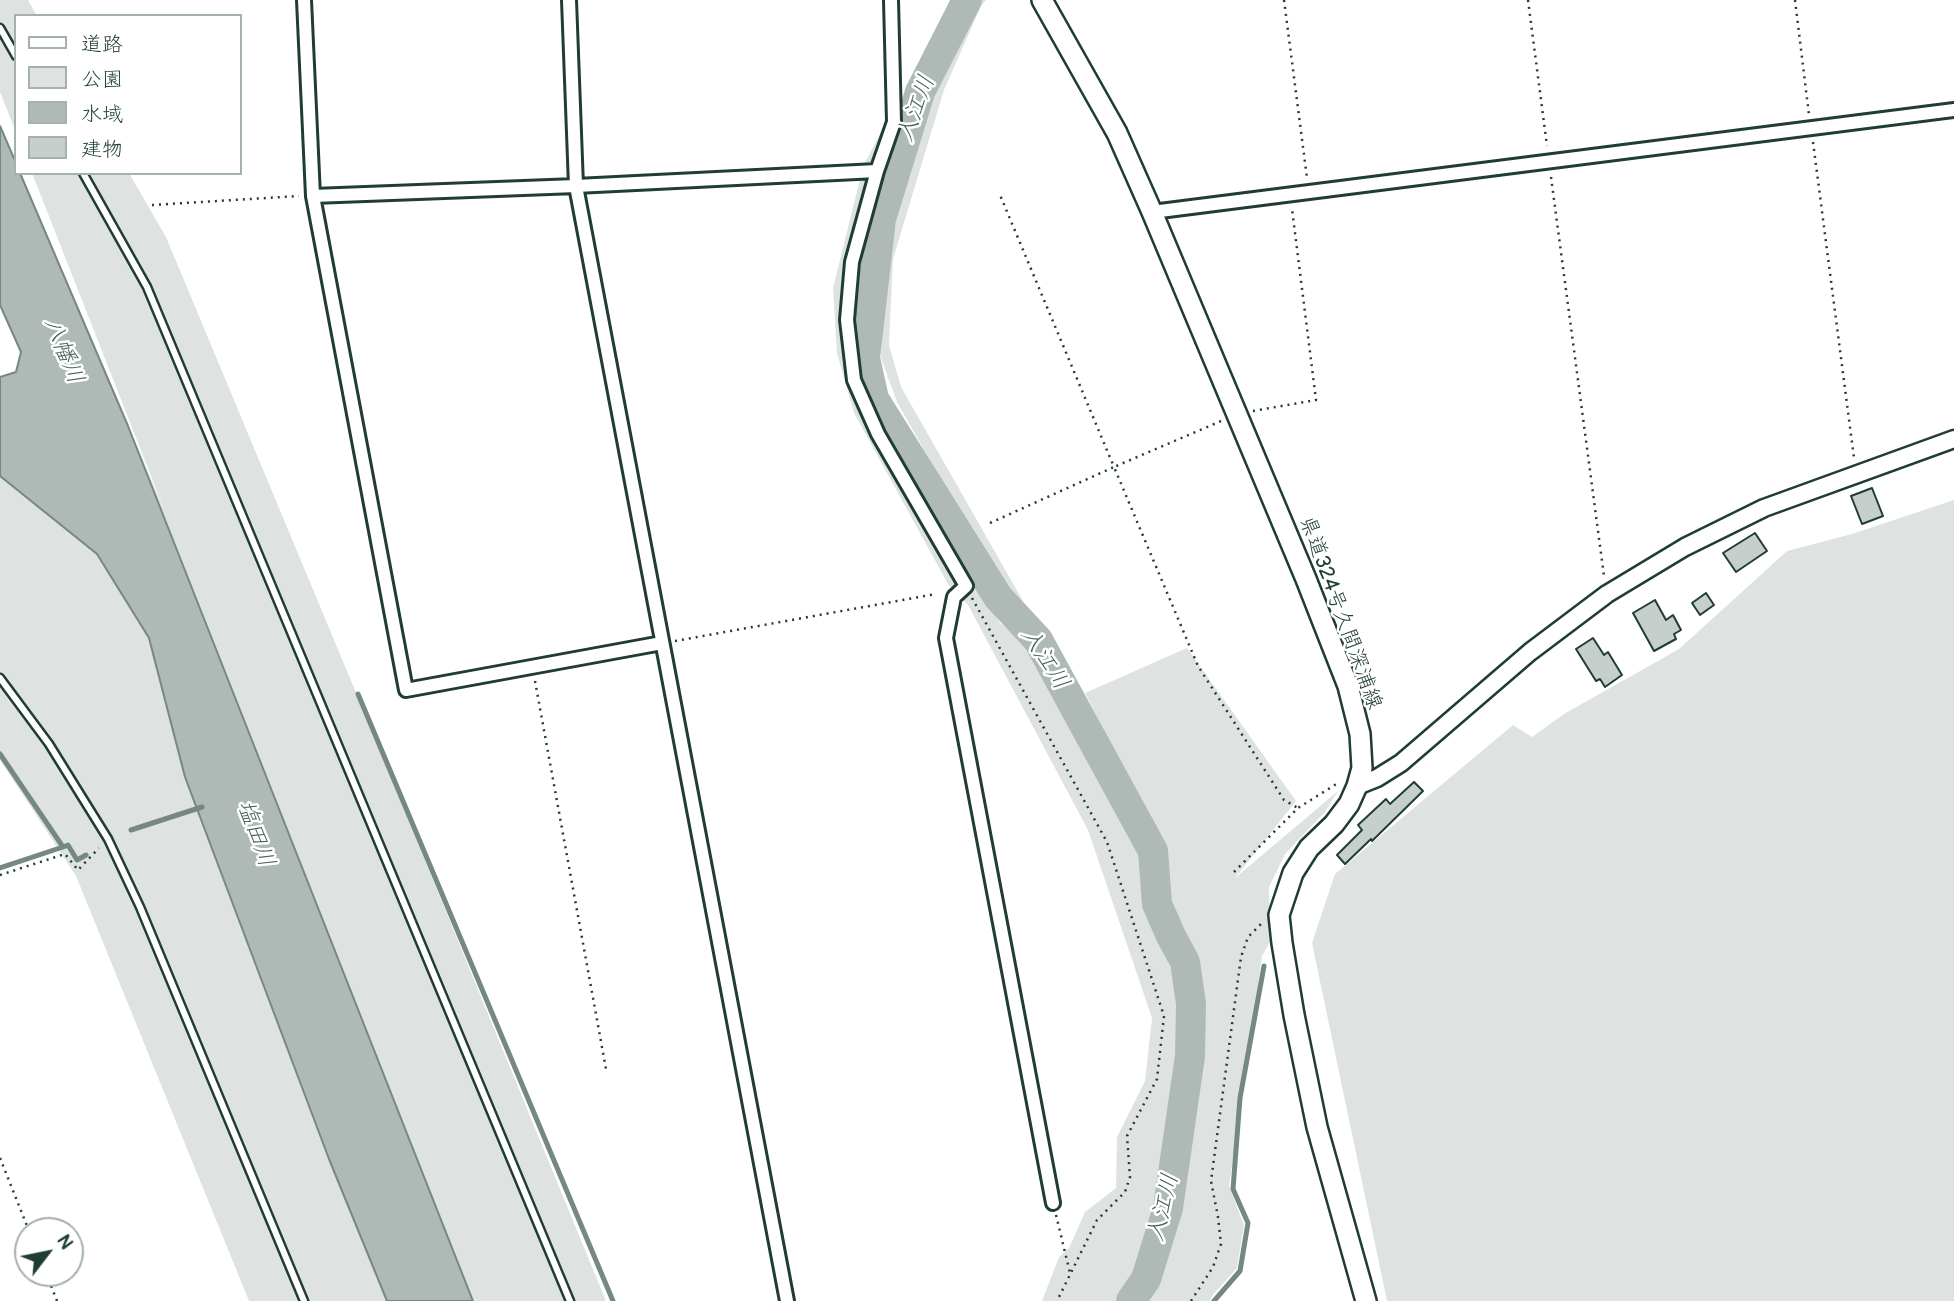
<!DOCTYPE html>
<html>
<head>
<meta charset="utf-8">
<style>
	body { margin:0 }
	#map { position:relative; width:1954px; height:1301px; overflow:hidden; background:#fff; font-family:Pangolin,"Klee One",sans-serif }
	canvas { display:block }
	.legend { position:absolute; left:14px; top:14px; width:228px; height:161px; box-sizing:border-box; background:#fff; border:2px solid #a5b1ae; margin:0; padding:9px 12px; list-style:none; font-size:21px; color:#1f3d34 }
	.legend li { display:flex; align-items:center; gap:14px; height:35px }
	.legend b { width:35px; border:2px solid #a5b1ae }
	.north { position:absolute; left:14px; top:1217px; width:70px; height:70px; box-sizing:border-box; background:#fff; border:2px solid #a5b1ae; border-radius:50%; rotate:58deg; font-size:19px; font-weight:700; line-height:28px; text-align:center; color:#1f3d34 }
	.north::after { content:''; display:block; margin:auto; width:24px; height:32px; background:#1f3d34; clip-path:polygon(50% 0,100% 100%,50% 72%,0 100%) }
</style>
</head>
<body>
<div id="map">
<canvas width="1954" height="1301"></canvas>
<ul class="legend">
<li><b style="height:9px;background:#fff"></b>道路</li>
<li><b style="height:19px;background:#dee3e2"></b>公園</li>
<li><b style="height:19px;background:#afbab7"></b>水域</li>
<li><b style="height:19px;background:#c7cfcc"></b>建物</li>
</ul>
<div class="north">N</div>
</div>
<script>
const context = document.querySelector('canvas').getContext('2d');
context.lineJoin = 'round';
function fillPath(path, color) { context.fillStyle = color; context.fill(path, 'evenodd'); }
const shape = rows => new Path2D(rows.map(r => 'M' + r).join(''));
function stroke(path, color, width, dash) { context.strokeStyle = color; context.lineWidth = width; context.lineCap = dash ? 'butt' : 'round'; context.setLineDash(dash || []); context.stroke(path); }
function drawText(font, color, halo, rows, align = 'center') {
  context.font = font + ' Pangolin,"Klee One",sans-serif'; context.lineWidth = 5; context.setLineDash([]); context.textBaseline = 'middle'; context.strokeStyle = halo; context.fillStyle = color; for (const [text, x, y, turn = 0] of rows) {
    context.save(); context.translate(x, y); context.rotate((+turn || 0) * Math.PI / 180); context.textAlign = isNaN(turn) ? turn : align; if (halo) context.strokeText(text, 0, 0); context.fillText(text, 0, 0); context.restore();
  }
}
fillPath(shape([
	[0,0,28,0,37,16,16,16,16,132,0,92],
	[974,0,986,0,981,6,944,90,893,259,889,345,901,387,1023,601,1002,588,897,402,881,358,885,262,929,98],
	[902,111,863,256,860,356,871,401,1000,623,1036,649,1121,799,1150,869,1146,902,1171,969,1179,1022,1177,1084,1157,1222,1121,1297,1116,1301,1042,1301,1059,1257,1069,1248,1085,1212,1116,1188,1117,1137,1145,1081,1152,1018,1088,830,968,605,948,584,854,413,837,353,833,288,863,167,887,120],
	[0,126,16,163,16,173,20,173,164,509,32,173,129,173,166,237,362,707,606,1301,454,1301,13,203],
	[0,448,121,521,418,1301,249,1301,76,876,0,760],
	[1954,500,1954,1301,1387,1301,1312,943,1335,874,1513,725,1532,737,1564,714,1679,649,1787,551,1852,534],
	[1187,648,1296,801,1235,878,1338,791,1325,812,1285,854,1269,887,1270,942,1262,956,1229,1186,1244,1225,1237,1268,1212,1296,1210,1301,1140,1301,1173,1239,1203,990,1175,928,1164,861,1140,801,1085,693]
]), '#dee3e2');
const water = shape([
	[0,126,16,163,16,173,20,173,128,426,473,1301,387,1301,329,1159,185,777,149,638,97,554,0,476,0,377,16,372,21,352,0,305,0,126]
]);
fillPath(water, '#afbab7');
stroke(water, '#758883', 2);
stroke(shape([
	[358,694,613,1301],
	[0,754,63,847,68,845,77,860,86,855],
	[131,830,202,807],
	[0,868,63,847],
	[1214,1301,1240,1271,1248,1223,1233,1189,1240,1098,1264,966]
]), '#758883', 5);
stroke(shape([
	[967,0,920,92,881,219,865,358,874,399,998,597,1038,640,1153,851,1157,904,1171,936,1185,962,1191,1004,1190,1056,1168,1208,1146,1279,1131,1301]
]), '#afbab7', 30);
const building = shape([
	[1872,488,1883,516,1862,524,1851,496,1872,488],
	[1755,533,1767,551,1736,572,1723,553,1755,533],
	[1706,593,1714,605,1700,615,1692,603,1706,593],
	[1655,600,1666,620,1673,615,1681,630,1674,634,1676,639,1654,651,1633,613,1655,600],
	[1593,638,1604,655,1608,652,1622,675,1605,687,1600,679,1596,681,1576,649,1593,638],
	[1414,782,1423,791,1372,841,1371,839,1345,864,1337,855,1362,830,1358,825,1386,799,1390,804,1414,782]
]);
fillPath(building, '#c7cfcc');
stroke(building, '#1f3d34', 2);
const service = shape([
	[0,28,16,56],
	[83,173,147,287,570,1301],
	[0,678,49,744,108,839,140,907,304,1301]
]);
const minor = shape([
	[304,0,313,196,406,690,662,643],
	[569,0,576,186,787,1301],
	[891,0,894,122,877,171,852,262,847,320,854,380,878,434,966,586,954,597,946,638,1053,1203],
	[313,196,576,186,877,171],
	[1152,212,1954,110]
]);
const tertiary = shape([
	[1357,786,1377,778,1401,763,1530,652,1607,594,1685,547,1764,508,1954,439]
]);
const secondary = shape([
	[1042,0,1117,133,1152,212,1306,579,1348,686,1360,734,1362,768,1357,786,1349,804,1334,824,1309,848,1293,873,1279,915,1282,943,1294,1015,1317,1127,1366,1301]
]);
stroke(service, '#1f3d34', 11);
stroke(minor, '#1f3d34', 18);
stroke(tertiary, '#1f3d34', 21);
stroke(secondary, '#1f3d34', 24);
stroke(shape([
	[1284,0,1307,178],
	[1528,0,1547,146],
	[1795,0,1809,115],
	[1813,142,1854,458],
	[1551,177,1604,576],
	[152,205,299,196],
	[1253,411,1316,400,1292,209],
	[1221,421,1114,467,1198,666,1284,800,1298,808],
	[990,523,1114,467,1000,195],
	[972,598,1107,842,1164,1016,1157,1079,1127,1136,1130,1177,1125,1192,1097,1220,1057,1301],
	[675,641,936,594],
	[535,681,606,1069],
	[1234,872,1298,808,1338,783],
	[0,875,65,854,78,870,99,848],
	[0,1158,29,1231],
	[1056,1215,1070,1273],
	[46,1273,57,1301],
	[1191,1301,1213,1267,1221,1244,1218,1217,1211,1181,1241,957,1248,937,1262,923]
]), '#1f3d34', 2.5, [2, 5]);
stroke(service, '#fff', 6);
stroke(minor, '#fff', 12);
stroke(tertiary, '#fff', 16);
stroke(secondary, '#fff', 19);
drawText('21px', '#1f3d34', '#fff', [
	["県道324号久間深浦線",1340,613,70]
]);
drawText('italic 23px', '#4a625b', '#fff', [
	["入江川",917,109,-70],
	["八幡川",63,351,68],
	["入江川",1044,659,57],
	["塩田川",255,834,70],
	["入江川",1164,1208,-77]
]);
</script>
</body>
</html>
